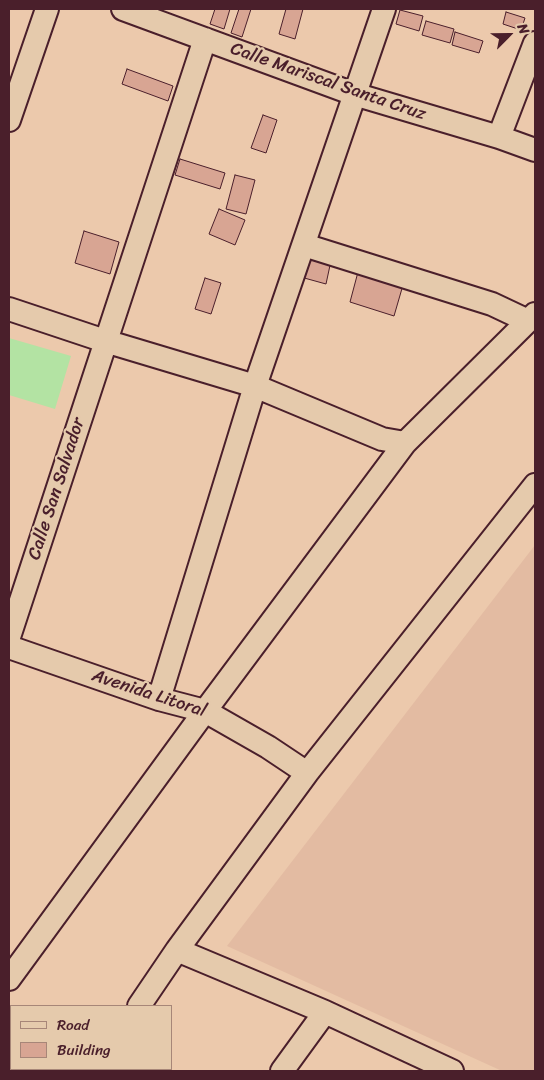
<!DOCTYPE html>
<html>
<head>
<meta charset="utf-8">
<style>
	body { margin:0 }
	#map { position:relative; width:544px; height:1080px; overflow:hidden; background:#ecc9ac; font-family:Sriracha,sans-serif }
	canvas { display:block }
	.frame { position:absolute; inset:0; border:10px solid #4a1f2b; pointer-events:none }
	.legend { position:absolute; left:10px; top:1005px; width:162px; height:65px; box-sizing:border-box; background:#e5caac; border:1px solid #a78678; margin:0; padding:6px 9px; list-style:none; font-size:15px; color:#4a1f2b }
	.legend li { display:flex; align-items:center; gap:10px; height:25px }
	.legend b { width:25px; border:1px solid #a78678 }
	.north { position:absolute; left:484px; top:10px; width:50px; height:50px; -webkit-text-stroke:4px #e5caac; paint-order:stroke; rotate:67deg; font-size:14px; font-weight:700; line-height:20px; text-align:center; color:#4a1f2b }
	.north::after { content:''; display:block; margin:auto; width:18px; height:22px; background:#4a1f2b; clip-path:polygon(50% 0,100% 100%,50% 72%,0 100%) }
</style>
</head>
<body>
<div id="map">
<canvas width="544" height="1080"></canvas>
<div class="frame"></div>
<ul class="legend">
<li><b style="height:6px;background:#e5caac"></b>Road</li>
<li><b style="height:14px;background:#d8a593"></b>Building</li>
</ul>
<div class="north">N</div>
</div>
<script>
const context = document.querySelector('canvas').getContext('2d');
context.lineJoin = 'round';
function fillPath(path, color) { context.fillStyle = color; context.fill(path, 'evenodd'); }
const shape = rows => new Path2D(rows.map(r => 'M' + r).join(''));
function stroke(path, color, width, dash) { context.strokeStyle = color; context.lineWidth = width; context.lineCap = dash ? 'butt' : 'round'; context.setLineDash(dash || []); context.stroke(path); }
function drawText(font, color, halo, rows, align = 'center') {
  context.font = font + ' Sriracha,sans-serif'; context.lineWidth = 4.5; context.setLineDash([]); context.textBaseline = 'middle'; context.strokeStyle = halo; context.fillStyle = color; for (const [text, x, y, turn = 0] of rows) {
    context.save(); context.translate(x, y); context.rotate((+turn || 0) * Math.PI / 180); context.textAlign = isNaN(turn) ? turn : align; if (halo) context.strokeText(text, 0, 0); context.fillText(text, 0, 0); context.restore();
  }
}
fillPath(shape([
	[535,545,535,1071,502,1071,227,946]
]), '#e3bba2');
fillPath(shape([
	[9,338,71,356,55,409,9,395]
]), '#b3e3a3');
const building = shape([
	[215,9,230,9,224,29,210,24,215,9],
	[239,9,251,9,242,37,231,33,239,9],
	[286,9,303,9,295,39,279,34,286,9],
	[400,10,423,16,419,31,396,24,400,10],
	[506,12,525,18,521,30,503,24,506,12],
	[426,21,454,29,450,43,422,35,426,21],
	[455,32,483,41,479,53,452,45,455,32],
	[127,69,173,86,168,101,122,84,127,69],
	[263,115,277,120,266,153,251,148,263,115],
	[180,159,225,173,220,189,175,175,180,159],
	[235,175,255,180,246,214,226,209,235,175],
	[219,209,245,220,235,245,209,234,219,209],
	[84,231,119,242,110,274,75,263,84,231],
	[306,246,332,256,326,284,297,276,306,246],
	[358,272,403,285,394,316,350,302,358,272],
	[205,278,221,283,211,314,195,309,205,278]
]);
fillPath(building, '#d8a593');
stroke(building, '#4a1f2b', 1);
const minor = shape([
	[123,9,354,94,499,137,535,150],
	[9,120,47,9],
	[499,137,535,43],
	[304,245,492,304,528,321],
	[9,309,105,341,255,386,382,439,405,443],
	[9,637,205,39],
	[9,647,159,699,205,711,268,747,307,773],
	[159,699,255,386,384,9],
	[177,950,325,1012,452,1071],
	[9,979,205,711,405,443,535,314],
	[139,1006,177,950,307,773,535,485],
	[95,1071,96,1069],
	[282,1071,325,1012]
]);
stroke(minor, '#4a1f2b', 26);
stroke(minor, '#e5caac', 22);
drawText('18px', '#4a1f2b', '#e5caac', [
	["Calle Mariscal Santa Cruz",328,82,19],
	["Calle San Salvador",57,489,-72],
	["Avenida Litoral",149,694,18]
]);
</script>
</body>
</html>
